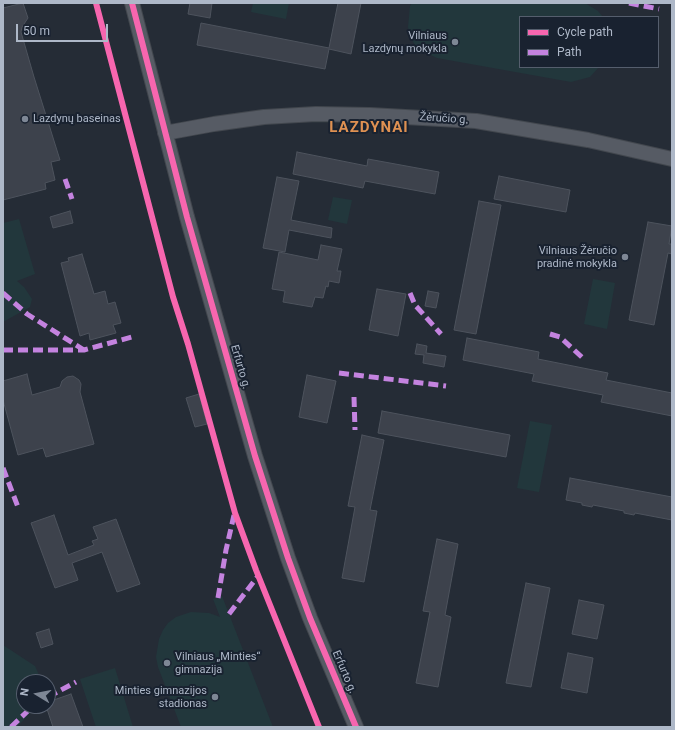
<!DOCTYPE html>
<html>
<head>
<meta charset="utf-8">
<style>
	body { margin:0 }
	#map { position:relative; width:675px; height:730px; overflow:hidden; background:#252c36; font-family:Roboto,sans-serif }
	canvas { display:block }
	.frame { position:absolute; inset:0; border:4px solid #aeb8c8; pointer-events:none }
	.legend { position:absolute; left:519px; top:16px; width:140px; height:52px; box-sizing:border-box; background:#192230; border:1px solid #555e6d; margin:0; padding:5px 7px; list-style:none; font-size:12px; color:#aeb8c8 }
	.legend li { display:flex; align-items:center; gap:8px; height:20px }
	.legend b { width:20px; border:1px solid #555e6d }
	.north { position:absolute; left:16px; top:674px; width:40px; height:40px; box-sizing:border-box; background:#192230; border:1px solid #555e6d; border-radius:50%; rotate:280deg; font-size:11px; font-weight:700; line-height:16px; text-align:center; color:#aeb8c8 }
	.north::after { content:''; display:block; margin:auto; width:14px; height:18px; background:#7e8795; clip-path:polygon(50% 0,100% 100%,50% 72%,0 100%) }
	.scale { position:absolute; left:16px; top:24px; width:92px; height:18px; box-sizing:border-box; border:2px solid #aeb8c8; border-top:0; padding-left:5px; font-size:12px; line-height:14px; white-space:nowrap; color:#aeb8c8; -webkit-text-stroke:3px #192230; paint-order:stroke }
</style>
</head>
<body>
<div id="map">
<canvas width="675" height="730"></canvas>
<div class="frame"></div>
<ul class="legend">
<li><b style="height:5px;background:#f766af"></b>Cycle path</li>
<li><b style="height:5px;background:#c483df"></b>Path</li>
</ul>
<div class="north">N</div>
<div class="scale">50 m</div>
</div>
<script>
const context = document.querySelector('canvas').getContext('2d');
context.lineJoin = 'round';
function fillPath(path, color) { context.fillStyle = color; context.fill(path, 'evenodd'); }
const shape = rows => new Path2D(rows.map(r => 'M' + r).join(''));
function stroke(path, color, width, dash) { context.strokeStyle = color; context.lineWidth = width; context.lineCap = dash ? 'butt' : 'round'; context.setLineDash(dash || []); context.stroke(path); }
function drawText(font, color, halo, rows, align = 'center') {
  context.font = font + ' Roboto,sans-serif'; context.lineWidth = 4; context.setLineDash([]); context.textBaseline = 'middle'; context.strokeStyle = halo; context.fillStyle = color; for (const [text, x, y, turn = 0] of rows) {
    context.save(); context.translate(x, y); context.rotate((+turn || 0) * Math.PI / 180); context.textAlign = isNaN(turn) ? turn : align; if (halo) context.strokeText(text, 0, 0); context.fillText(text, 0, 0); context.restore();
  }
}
fillPath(shape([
	[253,3,289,3,286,19,251,12],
	[412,3,585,3,598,11,603,17,520,17,520,67,599,67,590,77,571,82,437,58,418,49,411,39,408,27,410,6],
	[333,197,352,200,347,224,328,220],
	[19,219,35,274,17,281,24,287,32,299,30,307,3,322,3,223],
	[593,279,615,283,607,329,584,324],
	[530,421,552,425,539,492,517,488],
	[222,596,229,614,273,727,181,727,158,667,156,657,159,639,163,630,168,623,176,617,191,612,209,613,220,617,213,599],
	[3,645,35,666,42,682,24,682,24,706,38,706,33,710,17,727,3,727],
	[115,668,133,727,96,727,80,679]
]), '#22373c');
const building = shape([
	[23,3,28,18,22,27,21,32,34,77,60,160,51,162,55,180,45,183,46,189,3,200,3,8,23,3],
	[190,3,212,3,210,18,188,14,190,3],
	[338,3,361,3,351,54,329,49,325,69,197,45,201,23,329,48,338,3],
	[297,152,367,166,368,159,439,172,435,194,365,181,363,188,293,174,297,152],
	[499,176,570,190,566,212,494,199,499,176],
	[277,177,299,181,291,220,332,228,331,238,289,230,285,252,263,248,277,177],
	[479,201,501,205,476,334,454,330,479,201],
	[70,211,73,223,53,228,50,217,70,211],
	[648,222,672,226,669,244,672,244,672,254,668,253,654,325,629,320,648,222],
	[321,245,342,249,337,271,341,271,339,283,329,281,328,287,326,286,323,298,315,297,312,307,283,302,285,291,272,289,279,252,318,260,321,245],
	[82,254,94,294,105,291,108,304,115,302,121,323,113,325,116,333,90,340,89,333,80,336,61,263,69,261,68,258,82,254],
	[377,289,406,294,398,336,369,330,377,289],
	[428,291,439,293,436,308,425,306,428,291],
	[467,338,539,352,538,359,608,373,606,380,672,393,672,416,601,402,603,395,532,381,534,374,463,360,467,338],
	[417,344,427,346,426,353,446,356,444,367,423,363,424,355,415,354,417,344],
	[27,374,32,395,60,387,62,381,67,377,73,376,79,380,81,384,80,392,94,444,46,457,43,448,18,455,3,400,3,381,27,374],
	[307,375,336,381,327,423,299,417,307,375],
	[199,394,207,424,195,427,186,398,199,394],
	[382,411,510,435,506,457,378,433,382,411],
	[362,435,384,440,370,510,377,511,364,582,342,578,355,507,348,506,362,435],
	[570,478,672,497,672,520,635,513,634,515,624,513,624,511,593,505,592,507,582,505,582,503,566,500,570,478],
	[54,515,68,555,94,545,92,541,98,539,93,527,116,519,140,584,117,592,102,552,72,563,78,580,55,588,31,523,54,515],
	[437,539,458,544,445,615,451,617,438,687,416,683,430,612,423,611,437,539],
	[526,583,550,588,531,687,506,683,526,583],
	[579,600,604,605,597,639,572,634,579,600],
	[49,629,53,644,41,648,36,633,49,629],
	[568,653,593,658,587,693,561,688,568,653],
	[71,694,83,727,53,727,46,706,48,706,48,702,71,694]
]);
fillPath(building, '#3d424c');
stroke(building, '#4d535d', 1);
const minor = shape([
	[132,3,187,217,255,456,288,558,310,618,356,727],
	[165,133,214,124,264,117,316,114,370,115,476,121,588,140,672,159]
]);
stroke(minor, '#42474e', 16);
stroke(minor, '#565b64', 14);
stroke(shape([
	[629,3,659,9],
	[65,179,72,199],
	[3,293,27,314,84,350],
	[410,293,415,305,441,334],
	[550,334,560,337,585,360],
	[3,350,84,350,132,337],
	[339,373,446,386],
	[354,397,355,430],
	[3,468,18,507],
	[218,598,226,550,234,515],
	[229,614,258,576],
	[48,697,76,682],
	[11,727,33,706]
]), '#c483df', 5, [10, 5]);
stroke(shape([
	[96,3,173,297,188,344,235,513,256,570,319,727],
	[132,3,187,217,255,456,288,558,310,618,356,727]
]), '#f766af', 6);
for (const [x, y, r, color] of [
	[455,42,4,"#7e8795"],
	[25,119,4,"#7e8795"],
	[625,257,4,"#7e8795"],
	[167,663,4,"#7e8795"],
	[215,697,4,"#7e8795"]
]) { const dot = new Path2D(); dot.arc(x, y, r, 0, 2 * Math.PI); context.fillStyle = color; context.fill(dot); stroke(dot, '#192230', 1.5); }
drawText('11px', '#aeb8c8', '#192230', [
	["Vilniaus",447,36],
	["Lazdynų mokykla",447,49],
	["Lazdynų baseinas",33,119,"left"],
	["Vilniaus Žėručio",617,251],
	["pradinė mokykla",617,264],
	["Vilniaus „Minties“",175,657,"left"],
	["gimnazija",175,670,"left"],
	["Minties gimnazijos",207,691],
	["stadionas",207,704]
], 'right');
drawText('11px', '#aeb8c8', '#192230', [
	["Žėručio g.",444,119,4],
	["Erfurto g.",240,367,74],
	["Erfurto g.",344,672,67]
]);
context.letterSpacing = '1px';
drawText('bold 15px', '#df9152', '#192230', [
	["LAZDYNAI",369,128]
]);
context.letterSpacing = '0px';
</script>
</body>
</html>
